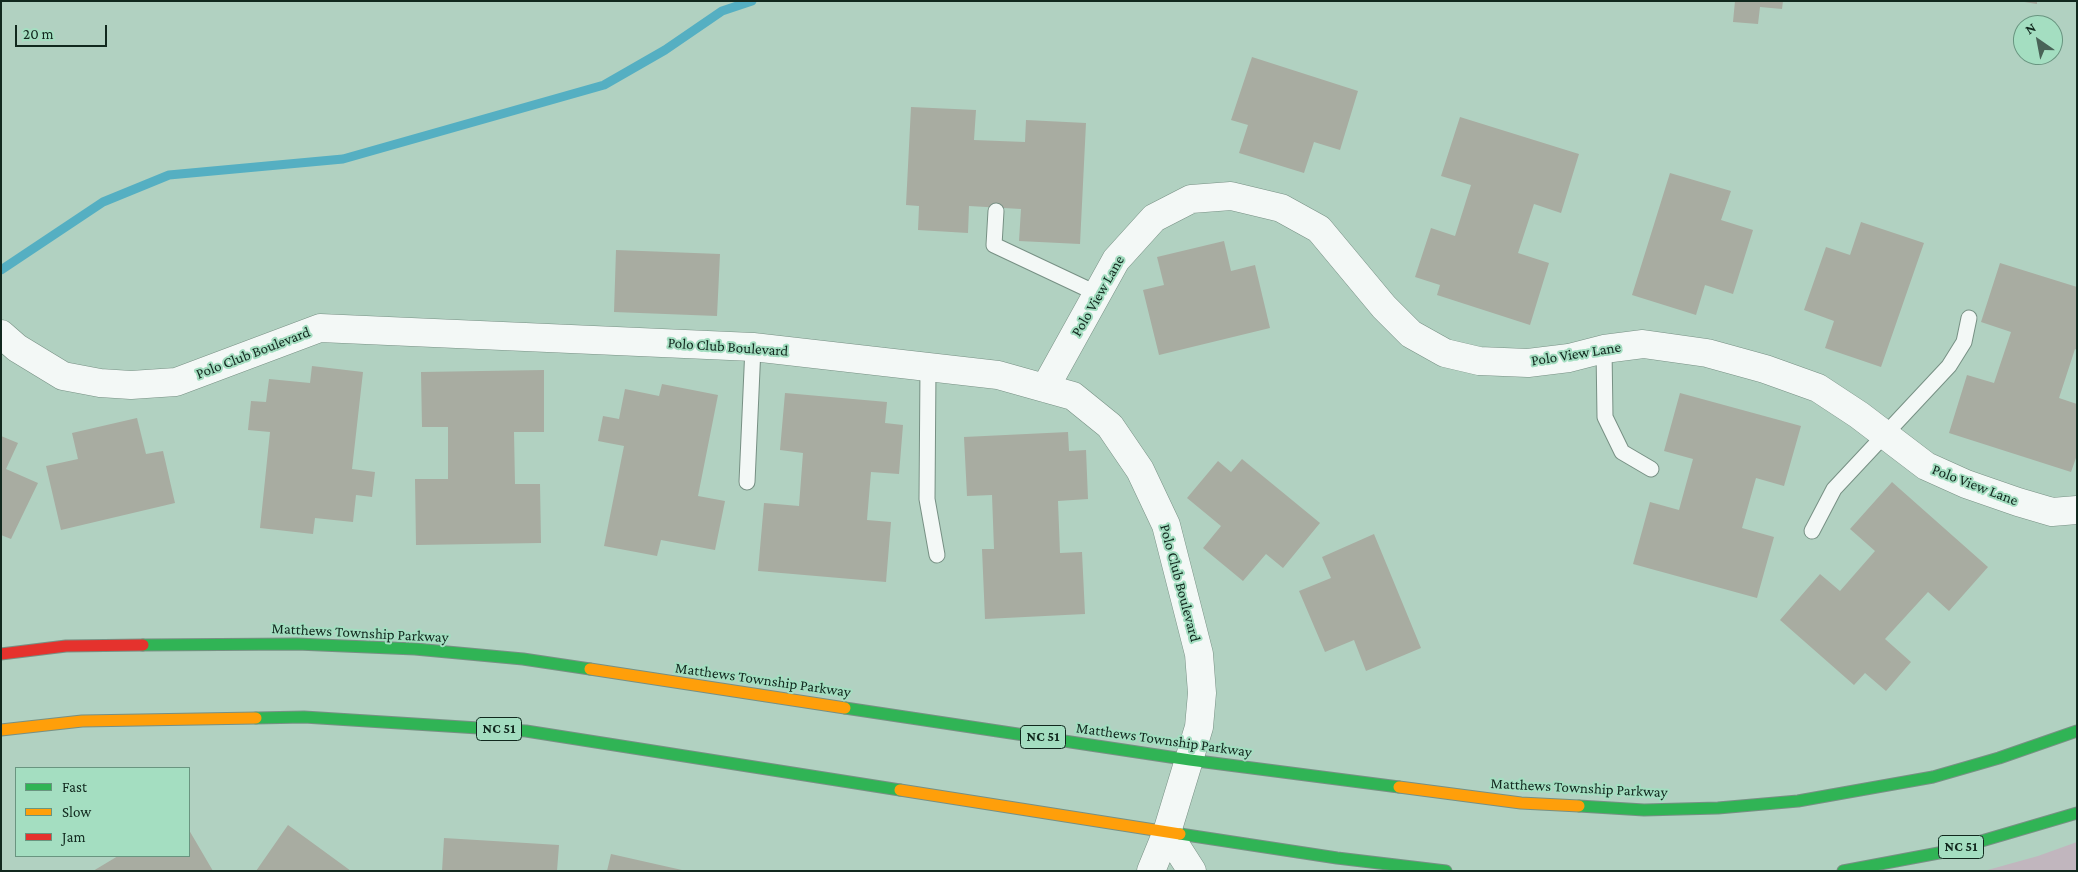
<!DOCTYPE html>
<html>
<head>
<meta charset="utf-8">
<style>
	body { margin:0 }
	#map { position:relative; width:2078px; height:872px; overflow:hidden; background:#b1d1c1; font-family:"Crimson Pro",serif }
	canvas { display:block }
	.frame { position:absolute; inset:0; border:2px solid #11281e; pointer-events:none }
	.legend { position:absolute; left:15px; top:767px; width:175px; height:90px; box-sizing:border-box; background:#a4dec1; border:1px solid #699580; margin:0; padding:6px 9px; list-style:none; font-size:15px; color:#11281e }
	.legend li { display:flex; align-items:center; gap:10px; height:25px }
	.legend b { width:25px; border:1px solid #699580 }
	.north { position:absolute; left:2013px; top:15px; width:50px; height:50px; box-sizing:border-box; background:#a4dec1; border:1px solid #699580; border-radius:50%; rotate:327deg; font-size:14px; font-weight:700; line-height:20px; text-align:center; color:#11281e }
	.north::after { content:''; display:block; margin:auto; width:18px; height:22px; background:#496357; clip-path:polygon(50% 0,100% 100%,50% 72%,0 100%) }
	.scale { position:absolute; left:15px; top:25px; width:92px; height:22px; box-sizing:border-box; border:2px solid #11281e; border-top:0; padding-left:6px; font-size:15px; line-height:18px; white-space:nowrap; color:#11281e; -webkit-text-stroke:4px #a4dec1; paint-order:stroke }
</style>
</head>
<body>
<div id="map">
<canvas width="2078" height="872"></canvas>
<div class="frame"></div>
<ul class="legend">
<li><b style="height:6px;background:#30b455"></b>Fast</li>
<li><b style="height:6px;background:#ff9f0a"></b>Slow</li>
<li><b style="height:6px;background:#e5322d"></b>Jam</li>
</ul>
<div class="north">N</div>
<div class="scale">20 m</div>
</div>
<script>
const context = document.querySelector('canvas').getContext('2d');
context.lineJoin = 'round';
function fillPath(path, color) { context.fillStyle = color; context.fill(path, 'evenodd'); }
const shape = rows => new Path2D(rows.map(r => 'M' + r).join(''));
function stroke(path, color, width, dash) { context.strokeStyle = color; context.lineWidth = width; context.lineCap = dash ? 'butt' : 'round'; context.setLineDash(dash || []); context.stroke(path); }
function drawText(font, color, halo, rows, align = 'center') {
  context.font = font + ' "Crimson Pro",serif'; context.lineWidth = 4; context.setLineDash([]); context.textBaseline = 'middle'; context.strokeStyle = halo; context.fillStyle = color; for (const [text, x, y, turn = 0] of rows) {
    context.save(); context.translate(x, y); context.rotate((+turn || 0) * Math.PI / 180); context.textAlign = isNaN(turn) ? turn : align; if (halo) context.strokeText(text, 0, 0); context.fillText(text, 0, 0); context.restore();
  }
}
fillPath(shape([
	[2077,842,2077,871,1984,871,2038,856]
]), '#c1b6be');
stroke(shape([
	[1,270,103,202,169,175,343,159,604,85,665,50,722,11,752,1]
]), '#55afc2', 9);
fillPath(shape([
	[1735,1,1783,1,1782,9,1760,7,1758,24,1733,22],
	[2018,1,2037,1,2037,4],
	[1252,57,1358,91,1340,150,1314,142,1304,173,1239,153,1248,125,1231,120],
	[911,107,976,110,974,140,1025,142,1026,120,1086,123,1080,244,1019,241,1021,209,969,206,968,233,918,230,919,206,906,205],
	[1460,117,1579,154,1561,213,1534,204,1518,253,1549,263,1530,325,1437,295,1440,285,1415,277,1431,228,1455,236,1471,185,1441,176],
	[1670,173,1731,191,1721,220,1753,230,1733,294,1705,285,1696,315,1632,295],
	[1861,222,1924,243,1881,367,1825,348,1834,321,1804,310,1826,247,1850,255],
	[1224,241,1231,271,1255,265,1270,328,1159,355,1143,290,1164,285,1157,257],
	[616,250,720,254,717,316,614,312],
	[2000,263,2077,287,2077,350,2075,349,2059,398,2077,404,2077,455,2071,472,1949,433,1967,375,1994,383,2011,332,1981,322],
	[312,366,363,372,352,469,375,472,372,497,356,495,353,522,315,518,313,534,260,528,270,432,248,430,251,401,266,402,269,379,310,383],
	[544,370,544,432,514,432,515,484,540,484,541,543,416,545,415,479,448,479,448,427,422,427,421,372],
	[662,384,718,395,698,496,725,501,715,550,661,540,657,556,604,546,624,446,598,441,603,416,619,419,625,389,659,396],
	[785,393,887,402,885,423,903,425,899,474,871,472,867,520,891,522,886,582,758,571,764,503,799,506,803,453,780,450],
	[1680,393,1801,426,1784,486,1756,478,1742,528,1774,537,1757,598,1633,564,1650,502,1679,510,1693,459,1664,451],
	[137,418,146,454,163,451,175,503,61,530,46,466,78,459,72,433],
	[1068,432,1069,451,1086,450,1088,499,1058,501,1060,553,1082,552,1085,614,985,619,982,549,994,549,992,495,967,496,964,437],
	[1,436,18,443,6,469,38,483,11,539,1,535],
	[1242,459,1320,523,1283,568,1266,554,1243,581,1203,548,1221,526,1187,498,1218,461,1231,472],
	[1892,482,1988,567,1949,611,1928,592,1885,639,1911,662,1886,691,1865,673,1854,685,1780,620,1820,574,1840,591,1875,551,1850,529],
	[1374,534,1421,648,1366,671,1354,640,1325,652,1299,591,1331,578,1322,557],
	[288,825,336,860,351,871,256,871],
	[189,830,213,871,93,871,118,856,189,856],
	[444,838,559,845,557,871,442,871],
	[611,854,682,870,682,871,607,871]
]), '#a8aca1');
const lane = shape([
	[996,211,994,245,1098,294],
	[1604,349,1605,417,1622,452,1651,469],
	[928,368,927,499,937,555],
	[747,482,753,347],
	[1812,531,1834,489,1949,366,1964,342,1969,318]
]);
const street = shape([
	[1,334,17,348,63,376,100,383,131,385,176,382,320,328,753,347,998,375,1073,396,1110,426,1140,470,1166,525,1199,654,1202,693,1199,727,1167,832,1151,871],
	[1045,388,1116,260,1154,218,1191,199,1231,196,1281,208,1319,229,1384,307,1411,334,1445,353,1479,361,1528,363,1569,358,1604,349,1643,344,1707,353,1765,369,1818,388,1859,415,1926,466,1966,484,2018,502,2052,512,2077,510],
	[1167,832,1192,871]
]);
const fast = shape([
	[143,645,297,644,415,649,523,659,590,669],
	[845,708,1190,760,1399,787],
	[256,718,304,717,526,731,900,790],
	[1579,806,1644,810,1718,808,1798,801,1933,777,1999,758,2077,731],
	[1180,834,1337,858,1446,871],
	[1843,871,1944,852,2077,813]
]);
const slow = shape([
	[590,669,845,708],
	[1,730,82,721,256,718],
	[1399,787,1521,803,1579,806],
	[900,790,1180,834]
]);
const jam = shape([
	[1,654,66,646,143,645]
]);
stroke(lane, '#779084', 17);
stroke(street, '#779084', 29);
stroke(fast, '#779084', 13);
stroke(slow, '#779084', 13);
stroke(jam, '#779084', 13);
stroke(lane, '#f3f8f6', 15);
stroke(street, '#f3f8f6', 28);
stroke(fast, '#30b455', 11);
stroke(slow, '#ff9f0a', 11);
stroke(jam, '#e5322d', 11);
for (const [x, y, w] of [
	[499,729,45],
	[1043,737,45],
	[1961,847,45]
]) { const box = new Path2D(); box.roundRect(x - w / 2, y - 11.5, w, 23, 4); context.fillStyle = '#a4dec1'; context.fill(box); stroke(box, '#11281e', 1); }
drawText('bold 14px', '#11281e', null, [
	["NC 51",499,729],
	["NC 51",1043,737],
	["NC 51",1961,847]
]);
drawText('15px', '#11281e', '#a4dec1', [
	["Polo View Lane",1098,296,-60],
	["Polo Club Boulevard",728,347,4],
	["Polo Club Boulevard",253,353,-21],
	["Polo View Lane",1576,354,-9],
	["Polo View Lane",1975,485,21],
	["Polo Club Boulevard",1180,583,75],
	["Matthews Township Parkway",360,633,3],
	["Matthews Township Parkway",763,680,8],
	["Matthews Township Parkway",1164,740,8],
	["Matthews Township Parkway",1579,788,3]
]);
</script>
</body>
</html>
